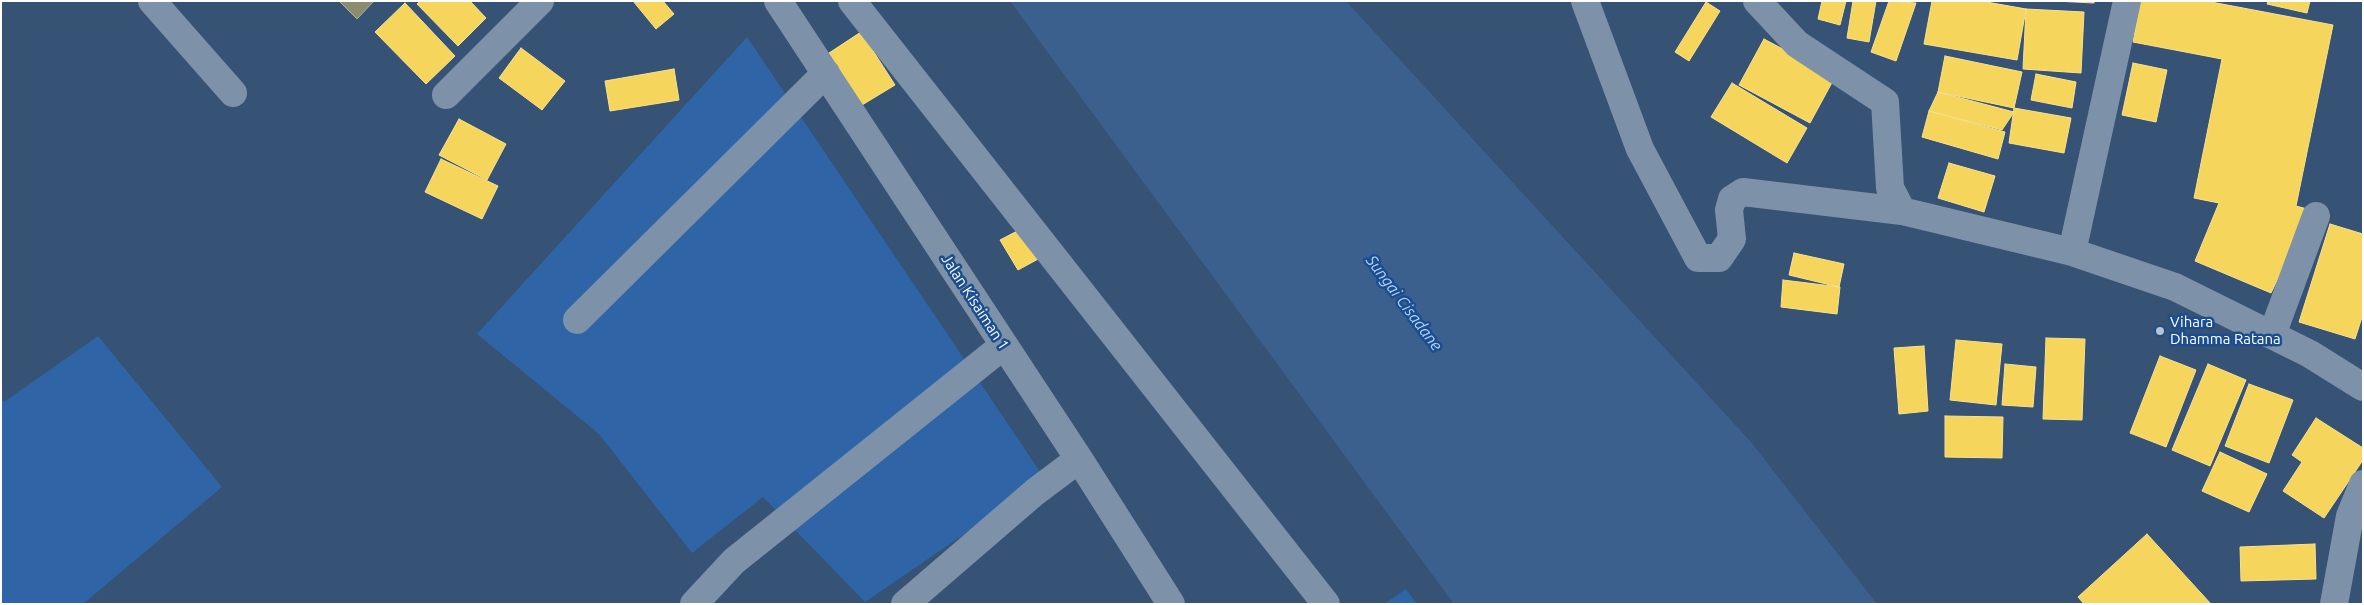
<!DOCTYPE html>
<html>
<head>
<meta charset="utf-8">
<style>
	body { margin:0 }
	#map { position:relative; width:2364px; height:605px; overflow:hidden; background:#365275; font-family:Ubuntu,sans-serif }
	canvas { display:block }
	.frame { position:absolute; inset:0; border:2px solid #fff; pointer-events:none }
</style>
</head>
<body>
<div id="map">
<canvas width="2364" height="605"></canvas>
<div class="frame"></div>
</div>
<script>
const context = document.querySelector('canvas').getContext('2d');
context.lineJoin = 'round';
function fillPath(path, color) { context.fillStyle = color; context.fill(path, 'evenodd'); }
const shape = rows => new Path2D(rows.map(r => 'M' + r).join(''));
function stroke(path, color, width, dash) { context.strokeStyle = color; context.lineWidth = width; context.lineCap = dash ? 'butt' : 'round'; context.setLineDash(dash || []); context.stroke(path); }
function drawText(font, color, halo, rows, align = 'center') {
  context.font = font + ' Ubuntu,sans-serif'; context.lineWidth = 5; context.setLineDash([]); context.textBaseline = 'middle'; context.strokeStyle = halo; context.fillStyle = color; for (const [text, x, y, turn = 0] of rows) {
    context.save(); context.translate(x, y); context.rotate((+turn || 0) * Math.PI / 180); context.textAlign = isNaN(turn) ? turn : align; if (halo) context.strokeText(text, 0, 0); context.fillText(text, 0, 0); context.restore();
  }
}
fillPath(shape([
	[747,37,1045,479,865,602,763,497,692,553,599,434,477,334],
	[98,336,222,487,83,604,1,604,1,399,4,402],
	[1406,589,1417,604,1384,604]
]), '#2f65a6');
fillPath(shape([
	[1010,1,1346,1,1751,442,1877,604,1454,604]
]), '#3b608e');
const homes = shape([
	[420,1,470,1,486,18,458,46,417,4,420,1],
	[633,1,663,1,674,14,656,29,633,1],
	[1822,1,1846,1,1840,25,1818,19,1822,1],
	[1853,1,1876,1,1869,42,1847,38,1853,1],
	[1889,1,1916,3,1896,61,1871,52,1889,1],
	[1932,1,1981,1,2026,9,2017,60,1924,44,1932,1],
	[2055,1,2094,1,2094,3,2055,1],
	[2140,1,2206,1,2333,25,2296,206,2311,210,2271,293,2195,261,2219,203,2194,198,2222,59,2133,42,2140,1],
	[2268,1,2310,1,2307,13,2267,4,2268,1],
	[1706,2,1720,11,1689,61,1675,52,1706,2],
	[405,3,455,56,426,84,375,32,405,3],
	[2026,9,2084,12,2081,73,2023,69,2026,9],
	[861,32,895,85,862,105,829,53,861,32],
	[1764,39,1835,77,1810,123,1739,85,1764,39],
	[521,48,565,81,542,110,499,78,521,48],
	[1945,56,2022,72,2014,108,1938,92,1945,56],
	[2133,63,2167,70,2156,122,2122,115,2133,63],
	[674,69,679,100,610,111,605,81,674,69],
	[2036,74,2076,82,2072,108,2031,100,2036,74],
	[1732,83,1807,128,1787,163,1711,117,1732,83],
	[1938,92,2014,112,2002,130,1929,111,1938,92],
	[2014,108,2071,118,2064,153,2009,143,2014,108],
	[1929,111,2005,132,1998,159,1922,137,1929,111],
	[459,119,506,144,487,180,439,155,459,119],
	[441,159,498,186,482,219,425,192,441,159],
	[1949,163,1995,176,1984,212,1938,198,1949,163],
	[2330,224,2363,234,2363,314,2355,339,2299,322,2330,224],
	[1023,228,1040,258,1018,270,1000,240,1023,228],
	[1794,253,1844,264,1839,287,1789,275,1794,253],
	[1783,280,1840,287,1837,314,1781,307,1783,280],
	[2046,338,2085,339,2082,420,2043,419,2046,338],
	[1956,340,2002,344,1996,405,1950,400,1956,340],
	[1924,346,1928,411,1899,414,1894,348,1924,346],
	[2160,356,2196,370,2166,447,2130,433,2160,356],
	[2005,364,2036,367,2033,407,2002,405,2005,364],
	[2208,364,2246,380,2210,466,2172,450,2208,364],
	[2249,384,2293,400,2269,463,2225,446,2249,384],
	[1945,416,2003,417,2002,458,1945,457,1945,416],
	[2316,418,2363,448,2363,460,2324,518,2283,491,2302,462,2292,455,2316,418],
	[2220,452,2267,474,2249,512,2202,491,2220,452],
	[2147,534,2211,604,2084,604,2078,597,2147,534],
	[2315,544,2316,579,2241,581,2240,547,2315,544]
]);
fillPath(homes, '#f6d55c');
stroke(homes, '#f9e28d', 1);
const industry = shape([
	[339,1,374,1,357,19,339,1]
]);
fillPath(industry, '#8c8c6e');
stroke(industry, '#aeae9a', 1);
stroke(shape([
	[152,1,233,93],
	[778,1,1079,459,1171,604],
	[852,1,1326,604],
	[1585,1,1640,149,1698,258,1719,258,1732,239,1729,210,1732,199,1743,192,1902,211],
	[1757,1,1797,44,1885,102,1890,188,1902,211,2072,252,2175,287,2310,354,2363,387],
	[446,95,540,1],
	[2072,252,2127,1],
	[577,320,826,73],
	[2272,335,2316,216],
	[694,604,734,561,1003,346],
	[905,604,1035,492,1079,459],
	[2334,604,2350,516,2363,484]
]), '#7d92a8', 28);
for (const [x, y, r, color] of [
	[2160,331,5,"#b9c2cf"]
]) { const dot = new Path2D(); dot.arc(x, y, r, 0, 2 * Math.PI); context.fillStyle = color; context.fill(dot); stroke(dot, '#1b4e90', 2); }
drawText('15px', '#fff', '#1b4e90', [
	["Jalan Kisaiman 1",975,302,57]
]);
drawText('15px', '#fff', '#1b4e90', [
	["Vihara",2170,322],
	["Dhamma Ratana",2170,339]
], 'left');
drawText('italic 16px', '#b5d3f5', '#1b4e90', [
	["Sungai Cisadane",1404,303,53]
]);
</script>
</body>
</html>
